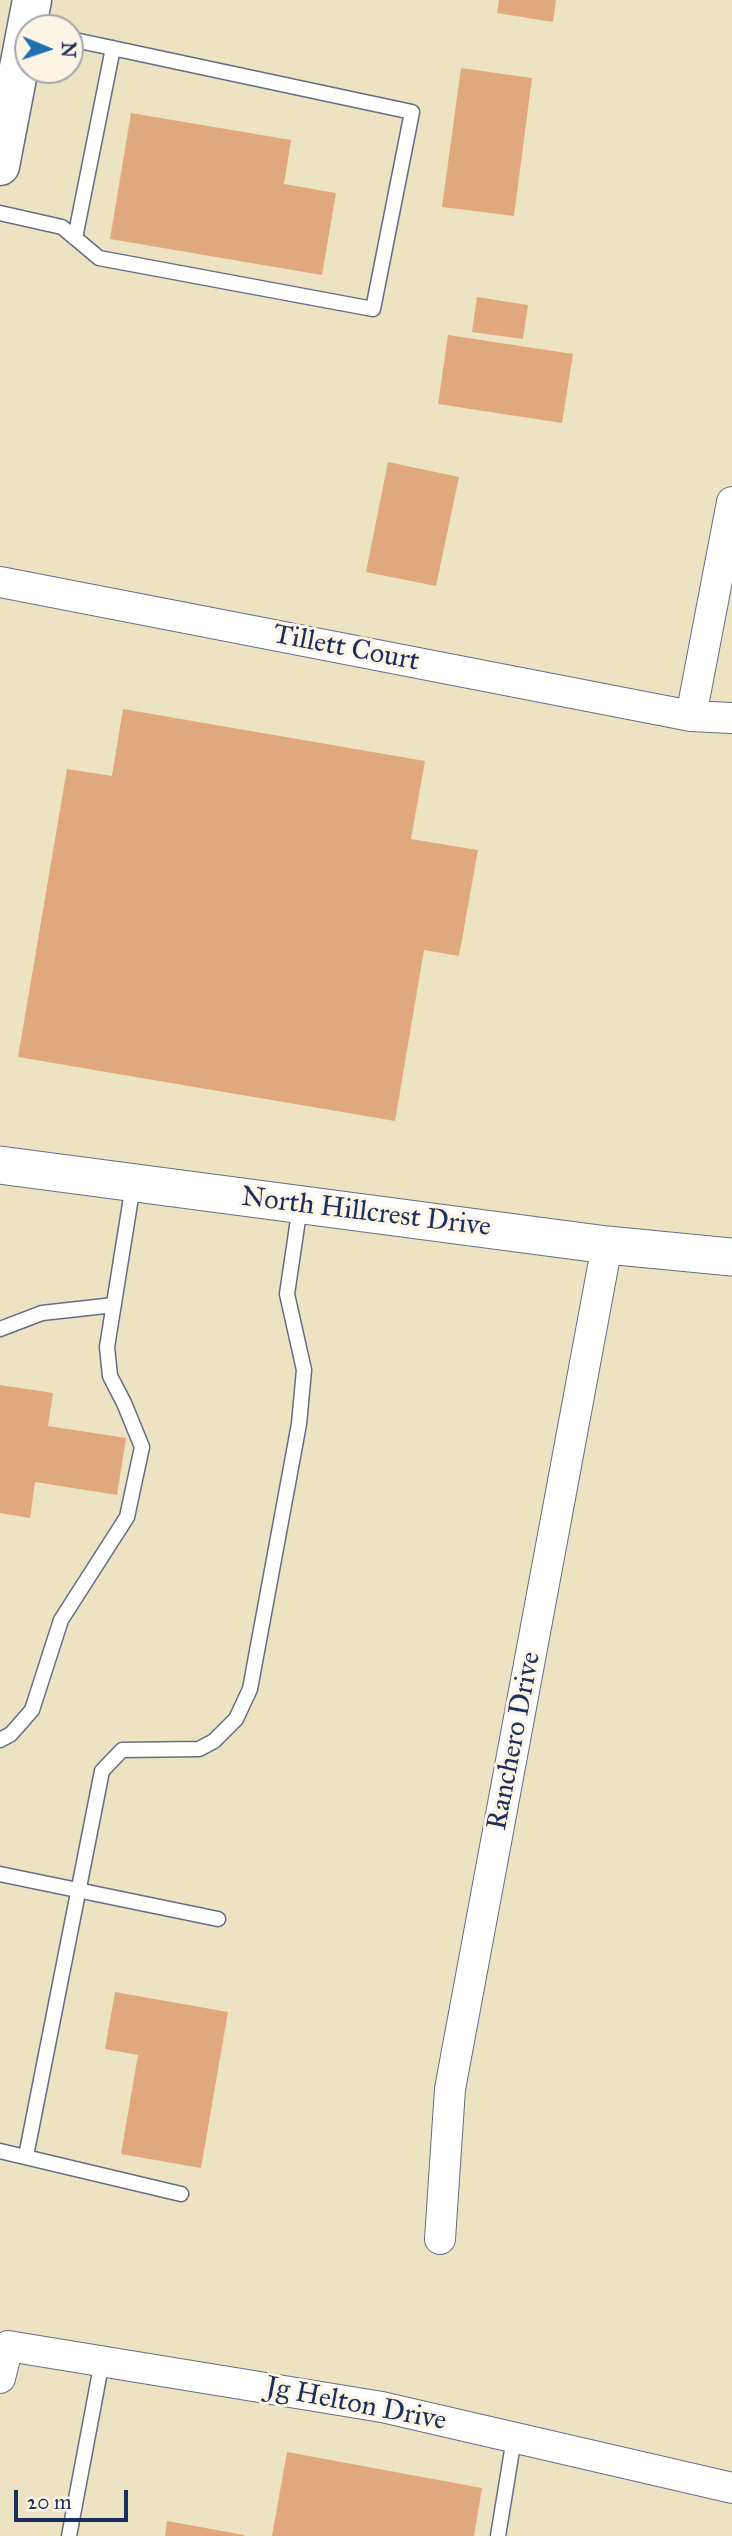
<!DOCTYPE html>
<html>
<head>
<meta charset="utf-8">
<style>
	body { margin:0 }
	#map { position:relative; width:732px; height:2536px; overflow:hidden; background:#ede3c2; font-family:"IM FELL Great Primer",serif }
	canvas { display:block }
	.north { position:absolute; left:14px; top:14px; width:70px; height:70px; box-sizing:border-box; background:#fcf5e5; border:2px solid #a2a6af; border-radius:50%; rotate:92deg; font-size:19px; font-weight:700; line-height:28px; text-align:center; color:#1b2f5e }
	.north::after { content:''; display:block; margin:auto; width:24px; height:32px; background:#1f6fb2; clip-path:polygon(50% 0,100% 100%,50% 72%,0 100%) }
	.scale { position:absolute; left:14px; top:2490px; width:114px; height:32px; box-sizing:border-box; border:4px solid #1b2f5e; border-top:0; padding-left:9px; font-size:21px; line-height:24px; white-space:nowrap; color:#1b2f5e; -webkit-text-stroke:5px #fcf5e5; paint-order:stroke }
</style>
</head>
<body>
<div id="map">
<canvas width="732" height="2536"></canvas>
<div class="north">N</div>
<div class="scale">20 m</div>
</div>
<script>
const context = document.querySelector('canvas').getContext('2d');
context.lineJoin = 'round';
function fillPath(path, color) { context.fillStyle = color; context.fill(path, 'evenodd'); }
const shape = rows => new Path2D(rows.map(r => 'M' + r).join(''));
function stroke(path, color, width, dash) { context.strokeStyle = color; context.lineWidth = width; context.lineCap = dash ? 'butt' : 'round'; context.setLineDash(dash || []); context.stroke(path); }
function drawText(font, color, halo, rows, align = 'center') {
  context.font = font + ' "IM FELL Great Primer",serif'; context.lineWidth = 6; context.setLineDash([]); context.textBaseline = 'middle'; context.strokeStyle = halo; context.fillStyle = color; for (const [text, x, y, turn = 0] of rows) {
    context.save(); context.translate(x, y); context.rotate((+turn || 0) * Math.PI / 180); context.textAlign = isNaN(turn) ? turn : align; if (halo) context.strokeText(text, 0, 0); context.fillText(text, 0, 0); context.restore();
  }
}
fillPath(shape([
	[499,0,556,0,553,22,497,13],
	[461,68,532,78,514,216,442,207],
	[131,113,291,140,284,184,336,193,322,275,110,239],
	[477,297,528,305,523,339,472,332],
	[448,335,573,354,562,423,438,404],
	[388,462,459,477,436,586,366,572],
	[123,709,425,761,411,839,478,850,459,956,424,950,395,1121,18,1057,67,769,112,776],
	[0,1385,53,1393,48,1426,126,1438,117,1495,35,1482,30,1518,0,1513],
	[115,1992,228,2012,201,2168,121,2154,138,2055,105,2049],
	[287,2452,482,2488,474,2536,272,2536],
	[167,2521,244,2535,244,2536,165,2536]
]), '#e0a97d');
const service = shape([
	[0,213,62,227,99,258,373,309,412,112,70,39],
	[75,238,113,48],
	[0,1329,42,1313,114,1305],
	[0,1740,11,1734,32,1710,61,1620,127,1517,142,1447,124,1403,110,1376,107,1347,133,1185],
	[0,1874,218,1919],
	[0,2151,181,2194],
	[26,2156,102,1771,122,1750,199,1749,214,1741,236,1719,250,1689,299,1424,304,1370,287,1294,300,1206],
	[69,2536,102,2361],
	[498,2536,514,2438]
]);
const minor = shape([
	[0,582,691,716,732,718],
	[691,716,732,502],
	[440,2239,450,2089,607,1245],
	[0,2378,8,2346,382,2407,732,2488]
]);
const tertiary = shape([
	[0,1165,607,1245,732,1257]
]);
const primary = shape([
	[0,166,32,0]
]);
stroke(service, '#646e81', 17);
stroke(minor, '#646e81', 32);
stroke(tertiary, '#646e81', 39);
stroke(primary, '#646e81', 41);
stroke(service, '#fff', 14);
stroke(minor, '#fff', 30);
stroke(tertiary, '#fff', 37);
stroke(primary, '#fff', 38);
drawText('28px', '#1b2f5e', '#fcf5e5', [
	["Tillett Court",346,649,11],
	["North Hillcrest Drive",366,1213,7],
	["Ranchero Drive",515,1741,-79],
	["Jg Helton Drive",356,2405,11]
]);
</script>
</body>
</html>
